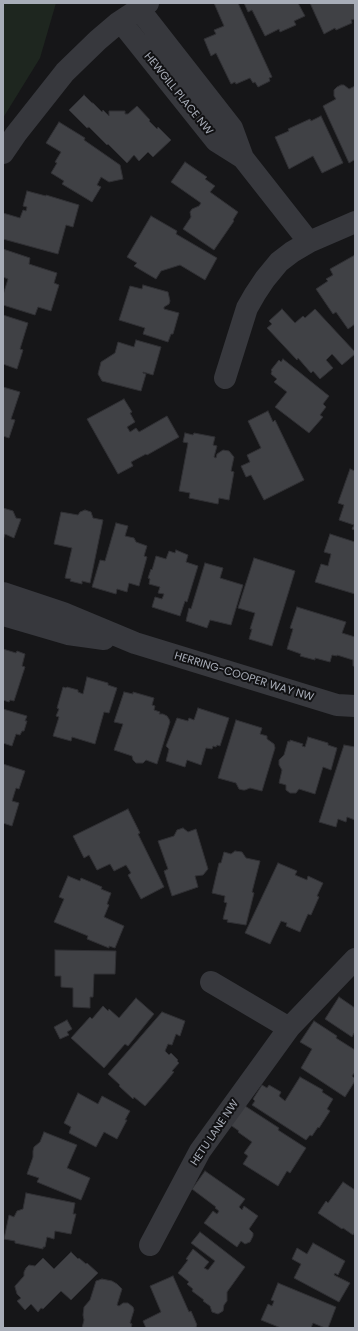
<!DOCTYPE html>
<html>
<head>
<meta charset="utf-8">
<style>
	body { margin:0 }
	#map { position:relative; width:358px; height:1331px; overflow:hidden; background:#161618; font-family:Poppins,sans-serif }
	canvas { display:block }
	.frame { position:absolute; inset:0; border:4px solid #a8adb8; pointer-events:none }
</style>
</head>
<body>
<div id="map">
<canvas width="358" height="1331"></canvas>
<div class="frame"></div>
</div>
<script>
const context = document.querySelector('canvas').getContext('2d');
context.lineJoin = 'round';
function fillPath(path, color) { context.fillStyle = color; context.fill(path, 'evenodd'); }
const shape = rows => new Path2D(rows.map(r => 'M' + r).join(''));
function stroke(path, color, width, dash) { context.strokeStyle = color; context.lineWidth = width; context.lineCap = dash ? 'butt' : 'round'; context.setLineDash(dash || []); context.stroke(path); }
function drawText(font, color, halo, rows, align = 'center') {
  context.font = font + ' Poppins,sans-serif'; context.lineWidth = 4; context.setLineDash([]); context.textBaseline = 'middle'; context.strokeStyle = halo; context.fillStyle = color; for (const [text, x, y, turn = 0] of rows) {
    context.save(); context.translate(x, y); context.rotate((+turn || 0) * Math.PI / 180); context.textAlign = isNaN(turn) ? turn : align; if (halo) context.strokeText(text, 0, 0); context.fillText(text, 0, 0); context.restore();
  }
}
fillPath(shape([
	[3,3,56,3,40,58,3,118]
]), '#1e261f');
const building = shape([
	[214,3,238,3,272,77,269,78,270,81,258,87,255,82,253,83,250,78,236,84,235,82,231,84,216,53,211,56,204,39,216,34,214,30,224,26,214,3],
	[244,3,298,3,305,16,294,21,296,25,280,32,279,29,265,36,252,10,248,12,244,3],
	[310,3,355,3,355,19,351,20,352,23,336,30,335,28,324,34,310,3],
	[341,85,344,85,349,89,355,86,355,162,354,160,349,163,323,106,336,99,334,96,334,90,337,87,341,85],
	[84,95,92,103,93,103,102,112,103,110,109,116,109,111,125,111,125,114,128,114,137,106,150,120,149,121,157,129,158,127,171,140,153,157,148,152,139,161,134,155,127,163,108,144,107,145,89,127,87,128,69,110,84,95],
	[321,116,343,163,322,173,313,156,289,169,275,137,289,131,288,129,310,119,311,121,321,116],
	[59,122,85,138,84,140,120,165,123,179,109,182,101,177,97,185,101,187,92,202,62,184,64,181,51,173,57,163,55,162,61,152,46,143,59,122],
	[185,162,207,177,205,179,215,186,210,192,238,212,233,220,234,221,214,250,183,229,191,217,190,212,192,209,199,206,201,203,171,182,185,162],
	[27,191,46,196,46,195,79,205,73,227,66,225,58,254,3,239,3,213,20,218,23,210,26,211,27,207,23,206,27,191],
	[151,216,177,231,176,234,217,258,205,280,180,265,161,271,156,279,134,266,137,263,127,257,151,216],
	[3,249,30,258,29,264,57,273,54,283,59,285,51,311,38,307,35,315,3,305,3,295,8,279,3,277,3,249],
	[355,255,355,324,348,329,336,312,333,314,316,289,328,281,326,279,333,275,330,269,355,255],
	[143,285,168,292,170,301,169,304,164,307,164,309,179,313,173,334,171,334,168,342,143,334,145,328,119,320,130,286,142,289,143,285],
	[282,309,295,323,303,316,305,318,315,309,355,352,355,354,342,365,332,354,326,360,333,368,320,379,313,371,311,373,298,358,297,360,267,328,272,324,269,321,282,309],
	[3,315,28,323,20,349,23,350,17,369,3,364,3,315],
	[136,340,161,347,153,375,143,372,143,373,146,374,141,391,102,381,98,374,101,362,115,353,118,342,134,347,136,340],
	[283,359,329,396,323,404,326,407,320,415,323,417,309,433,275,407,287,392,274,382,277,379,271,374,272,371,271,370,279,360,281,362,283,359],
	[3,387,20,392,11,419,15,420,9,438,3,436,3,387],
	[124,399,132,412,130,413,135,422,127,427,130,432,136,428,139,432,167,416,179,437,147,455,146,454,131,462,133,466,118,474,87,419,124,399],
	[268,411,273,422,275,420,304,480,264,500,251,475,246,477,241,466,250,462,247,455,261,448,248,421,268,411],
	[185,433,193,435,194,433,215,437,213,445,217,446,214,457,216,458,217,454,223,450,229,451,234,457,231,471,234,472,229,500,219,498,218,504,189,498,190,493,179,491,188,443,183,442,185,433],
	[350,469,355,471,355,530,352,529,354,525,339,520,344,505,338,503,350,469],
	[3,508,13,511,16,518,21,519,14,538,5,534,3,541,3,508],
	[85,510,91,512,93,518,103,520,90,583,82,581,82,584,70,581,71,579,65,578,72,548,54,544,61,512,78,515,80,512,85,510],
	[116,523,128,526,125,536,134,538,136,542,147,546,144,556,147,557,139,586,129,583,127,592,117,589,116,594,92,587,100,560,105,561,116,523],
	[330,534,355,542,355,594,315,582,321,564,328,566,331,554,324,552,330,534],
	[176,550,188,555,186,562,198,566,187,602,185,601,180,616,152,607,155,597,162,599,164,594,158,593,160,587,149,584,150,579,148,578,151,569,152,570,156,556,166,559,169,551,175,553,176,550],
	[254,558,295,571,272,646,249,639,252,629,250,629,255,613,238,608,254,558],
	[205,563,223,568,220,578,243,585,231,625,210,620,207,628,186,621,189,608,191,609,205,563],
	[297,607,346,622,342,633,355,637,355,666,353,666,353,660,337,655,337,656,332,655,330,662,315,658,315,660,300,656,301,654,287,649,293,629,290,628,297,607],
	[3,649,16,653,17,651,25,654,22,666,25,667,14,701,10,700,9,702,3,700,3,649],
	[87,677,108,683,108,685,117,688,109,713,104,712,95,744,72,737,71,741,53,736,59,717,56,716,59,709,57,708,63,687,66,688,67,687,78,690,78,692,83,694,87,677],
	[124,692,133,694,133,692,154,698,152,705,155,706,154,710,160,712,159,714,163,714,167,716,169,719,170,722,157,764,146,760,143,763,136,763,133,760,132,756,114,750,123,724,114,722,124,692],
	[198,708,229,718,220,746,217,745,216,747,213,746,212,749,206,748,201,765,187,760,185,767,166,761,169,749,166,746,177,718,188,721,189,718,194,720,198,708],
	[3,709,27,716,25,721,27,721,24,731,22,731,20,735,16,734,12,746,3,743,3,709],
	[236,720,262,728,260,734,267,736,267,739,274,744,275,748,262,791,250,788,245,790,243,790,239,789,236,783,218,778,236,720],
	[308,737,328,743,328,745,337,748,331,770,323,767,315,794,299,789,296,793,290,793,286,790,286,785,279,783,282,770,279,765,279,760,284,755,288,741,290,742,290,740,303,744,302,746,305,747,308,737],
	[344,745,355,747,355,820,347,817,346,822,338,819,336,827,319,822,344,745],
	[3,764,25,771,19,789,16,788,12,801,19,803,12,826,3,823,3,764],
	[128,809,140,833,138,834,164,887,141,899,128,875,131,873,126,865,114,871,110,864,97,870,89,855,84,858,73,836,128,809],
	[183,828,188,832,196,829,208,869,203,875,195,876,198,887,172,896,164,871,168,869,158,841,174,836,177,830,183,828],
	[235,851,242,852,246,858,260,861,252,892,254,893,246,925,227,922,228,920,223,919,227,903,224,902,225,896,212,893,219,863,221,863,224,852,231,854,235,851],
	[278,863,297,871,295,875,307,880,308,876,323,883,317,896,319,897,311,915,308,914,300,932,286,926,287,923,281,921,270,944,245,933,278,863],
	[68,876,80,881,81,878,102,887,101,889,111,893,107,904,109,905,104,917,124,926,115,948,109,946,109,948,87,939,88,936,54,922,64,899,59,897,68,876],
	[55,950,116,951,115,974,94,974,93,997,90,997,90,1008,73,1007,73,988,61,987,61,976,55,976,55,950],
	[339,997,355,1008,355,1034,354,1033,352,1037,325,1019,339,997],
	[136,998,154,1014,128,1046,125,1044,104,1068,71,1038,90,1017,92,1019,103,1006,108,1011,109,1009,119,1018,136,998],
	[162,1012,185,1021,180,1036,176,1034,172,1045,168,1044,165,1051,169,1055,171,1053,178,1060,177,1061,179,1063,172,1071,174,1072,165,1083,145,1106,134,1097,133,1099,119,1086,120,1085,108,1074,162,1012],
	[67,1020,72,1029,67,1032,69,1035,60,1039,54,1027,67,1020],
	[314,1021,337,1036,336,1038,355,1050,355,1072,352,1076,355,1079,355,1081,345,1097,301,1068,312,1049,300,1042,314,1021],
	[300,1077,323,1090,322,1092,333,1099,327,1109,330,1111,319,1128,318,1127,312,1136,310,1135,306,1140,252,1105,255,1101,253,1099,262,1085,267,1088,269,1085,281,1092,279,1096,285,1101,300,1077],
	[78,1093,98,1104,102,1096,130,1111,125,1120,127,1120,117,1139,104,1132,96,1147,69,1133,71,1127,64,1123,78,1093],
	[242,1104,279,1128,278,1130,306,1148,290,1173,287,1171,278,1186,243,1164,248,1156,244,1153,252,1142,238,1132,239,1131,229,1124,242,1104],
	[44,1132,77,1145,67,1168,90,1178,81,1200,37,1182,39,1178,27,1174,33,1157,33,1151,34,1147,40,1142,44,1132],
	[205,1171,245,1199,239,1207,242,1210,244,1206,258,1216,249,1229,253,1233,253,1236,250,1242,245,1244,241,1241,237,1247,204,1223,213,1211,217,1214,219,1211,215,1208,216,1207,192,1189,205,1171],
	[343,1182,355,1190,355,1232,353,1235,343,1228,342,1229,318,1213,326,1201,328,1203,343,1182],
	[26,1193,75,1203,73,1214,76,1214,71,1234,55,1231,54,1239,47,1237,45,1247,43,1247,43,1249,15,1243,15,1241,4,1239,9,1215,14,1217,17,1211,23,1209,26,1193],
	[200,1232,245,1267,227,1292,227,1301,224,1305,223,1311,218,1314,212,1312,210,1306,203,1301,204,1300,192,1291,193,1289,187,1284,189,1282,178,1273,188,1260,186,1259,193,1249,209,1262,204,1268,208,1270,215,1261,191,1243,200,1232],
	[313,1243,345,1261,338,1275,335,1273,334,1275,350,1283,339,1302,294,1278,301,1264,292,1259,297,1248,307,1254,313,1243],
	[71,1252,78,1259,79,1258,86,1264,87,1263,98,1273,71,1300,61,1291,43,1309,41,1308,38,1312,31,1304,25,1310,17,1301,21,1298,17,1294,15,1287,15,1286,24,1276,24,1272,26,1268,29,1265,35,1266,43,1258,54,1269,71,1252],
	[173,1276,189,1312,191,1311,197,1325,196,1326,197,1328,146,1328,143,1321,161,1312,150,1286,173,1276],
	[102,1279,112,1281,117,1284,122,1289,117,1305,119,1306,123,1303,128,1303,133,1307,134,1310,130,1323,132,1324,131,1328,82,1328,84,1320,83,1315,84,1307,90,1300,96,1281,102,1279],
	[278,1283,336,1307,328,1328,325,1328,313,1323,311,1328,281,1328,261,1320,268,1304,272,1306,274,1301,271,1300,278,1283]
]);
fillPath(building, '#404145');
stroke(building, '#303034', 1);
stroke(shape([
	[139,9,232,128,243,158,309,242],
	[121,22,216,141,243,158],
	[3,153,16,134,65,72,98,40,118,23,148,3],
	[225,378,247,308,255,294,265,279,279,262,292,252,309,242,355,222],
	[3,593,63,613,135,643,337,705,355,706],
	[3,615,68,634,104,639],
	[211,982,289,1028],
	[150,1245,200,1151,289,1028,355,959]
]), '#37383d', 22);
drawText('11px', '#a8adb8', '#111113', [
	["HEWGILL PLACE NW",178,94,51],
	["HERRING-COOPER WAY NW",244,677,17],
	["HETU LANE NW",215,1133,-56]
]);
</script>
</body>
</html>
